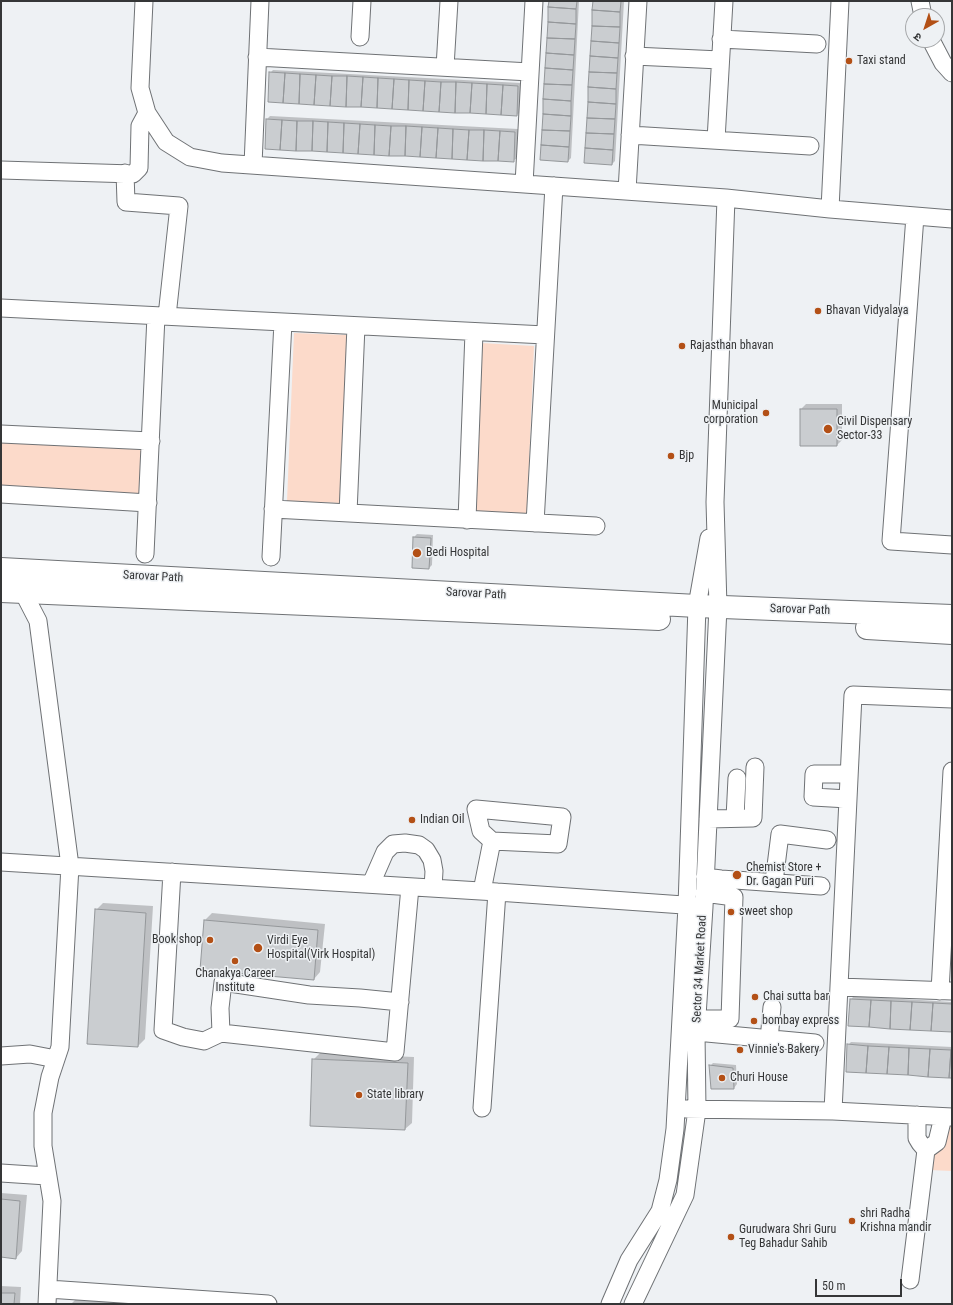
<!DOCTYPE html>
<html>
<head>
<meta charset="utf-8">
<style>
	body { margin:0 }
	#map { position:relative; width:953px; height:1305px; overflow:hidden; background:#eef1f4; font-family:"Roboto Condensed","Noto Sans Devanagari",sans-serif }
	canvas { display:block }
	.frame { position:absolute; inset:0; border:2px solid #353637; pointer-events:none }
	.north { position:absolute; left:905px; top:8px; width:40px; height:40px; box-sizing:border-box; background:#eef1f4; border:1px solid #a4a6a8; border-radius:50%; rotate:219deg; font-size:11px; font-weight:700; line-height:16px; text-align:center; color:#353637 }
	.north::after { content:''; display:block; margin:auto; width:14px; height:18px; background:#b35016; clip-path:polygon(50% 0,100% 100%,50% 72%,0 100%) }
	.scale { position:absolute; left:815px; top:1279px; width:87px; height:18px; box-sizing:border-box; border:2px solid #353637; border-top:0; padding-left:5px; font-size:12px; line-height:14px; white-space:nowrap; color:#353637; -webkit-text-stroke:3px #eef1f4; paint-order:stroke }
</style>
</head>
<body>
<div id="map">
<canvas width="953" height="1305"></canvas>
<div class="frame"></div>
<div class="north">उ</div>
<div class="scale">50 m</div>
</div>
<script>
const context = document.querySelector('canvas').getContext('2d');
context.lineJoin = 'round';
function fillPath(path, color) { context.fillStyle = color; context.fill(path, 'evenodd'); }
const shape = rows => new Path2D(rows.map(r => 'M' + r).join(''));
function stroke(path, color, width, dash) { context.strokeStyle = color; context.lineWidth = width; context.lineCap = dash ? 'butt' : 'round'; context.setLineDash(dash || []); context.stroke(path); }
function drawText(font, color, halo, rows, align = 'center') {
  context.font = font + ' "Roboto Condensed",sans-serif'; context.lineWidth = 3; context.setLineDash([]); context.textBaseline = 'middle'; context.strokeStyle = halo; context.fillStyle = color; for (const [text, x, y, turn = 0] of rows) {
    context.save(); context.translate(x, y); context.rotate((+turn || 0) * Math.PI / 180); context.textAlign = isNaN(turn) ? turn : align; if (halo) context.strokeText(text, 0, 0); context.fillText(text, 0, 0); context.restore();
  }
}
fillPath(shape([
	[294,333,347,335,340,503,287,501],
	[481,343,534,346,527,514,474,512],
	[1,439,142,447,139,496,1,489],
	[933,1125,952,1126,952,1171,929,1170]
]), '#fcdaca');
fillPath(shape([
	[550,1,579,1,571,158,568,161],
	[594,1,624,1,615,161,612,164,586,163],
	[273,70,521,83,520,112,517,115,270,73],
	[270,116,518,129,517,158,513,161,267,119],
	[806,404,842,404,842,440,837,445,801,409],
	[417,534,433,535,432,565,429,568,414,537],
	[103,903,153,906,145,1039,138,1046,96,910],
	[212,913,325,924,320,972,314,979,205,920],
	[854,996,952,1002,952,1031,851,999],
	[851,1042,952,1047,952,1077,848,1045],
	[320,1053,414,1057,412,1123,405,1129,313,1060],
	[713,1063,736,1065,737,1084,734,1088,710,1066],
	[1,1193,27,1195,22,1251,16,1258,1,1256],
	[1,1286,21,1287,20,1304,1,1304],
	[78,1297,135,1300,135,1304,71,1304]
]), '#0003');
const building = shape([
	[549,1,577,1,576,9,548,7,549,1],
	[593,1,621,1,620,12,592,10,593,1],
	[548,7,576,9,576,24,548,22,548,7],
	[592,10,620,12,620,27,592,26,592,10],
	[548,22,576,24,575,39,547,38,548,22],
	[592,26,620,27,619,43,591,41,592,26],
	[547,38,575,39,574,55,546,53,547,38],
	[591,41,619,43,618,58,590,56,591,41],
	[546,53,574,55,573,70,545,68,546,53],
	[590,56,618,58,617,73,589,72,590,56],
	[545,68,573,70,572,85,544,84,545,68],
	[269,72,285,73,283,103,268,102,269,72],
	[589,72,617,73,616,89,588,87,589,72],
	[285,73,300,74,299,104,283,103,285,73],
	[300,74,316,75,314,105,299,104,300,74],
	[316,75,332,76,330,106,314,105,316,75],
	[332,76,347,76,346,107,330,106,332,76],
	[347,76,363,77,361,107,346,107,347,76],
	[363,77,378,78,377,108,361,107,363,77],
	[378,78,394,79,392,109,377,108,378,78],
	[394,79,409,80,408,110,392,109,394,79],
	[409,80,425,81,423,111,408,110,409,80],
	[425,81,441,82,439,112,423,111,425,81],
	[441,82,456,82,455,113,439,112,441,82],
	[456,82,472,83,470,113,455,113,456,82],
	[472,83,487,84,486,114,470,113,472,83],
	[487,84,503,85,501,115,486,114,487,84],
	[544,84,572,85,571,101,543,99,544,84],
	[503,85,518,86,517,116,501,115,503,85],
	[588,87,616,89,616,104,588,102,588,87],
	[543,99,571,101,571,116,543,114,543,99],
	[588,102,616,104,615,119,587,118,588,102],
	[543,114,571,116,570,131,542,130,543,114],
	[587,118,615,119,614,134,586,133,587,118],
	[266,119,282,120,280,150,265,149,266,119],
	[282,120,297,121,296,151,280,150,282,120],
	[297,121,313,121,312,151,296,151,297,121],
	[313,121,328,122,327,152,312,151,313,121],
	[328,122,344,123,343,153,327,152,328,122],
	[344,123,360,124,358,154,343,153,344,123],
	[360,124,375,125,374,155,358,154,360,124],
	[375,125,391,126,389,156,374,155,375,125],
	[391,126,406,126,405,156,389,156,391,126],
	[406,126,422,127,420,157,405,156,406,126],
	[422,127,438,128,436,158,420,157,422,127],
	[438,128,453,129,452,159,436,158,438,128],
	[453,129,469,130,467,160,452,159,453,129],
	[469,130,484,130,483,161,467,160,469,130],
	[484,130,500,131,498,161,483,161,484,130],
	[542,130,570,131,569,147,541,145,542,130],
	[500,131,515,132,514,162,498,161,500,131],
	[586,133,614,134,613,150,585,148,586,133],
	[541,145,569,147,568,162,540,160,541,145],
	[585,148,613,150,612,165,584,163,585,148],
	[800,409,837,409,837,446,800,446,800,409],
	[413,537,431,538,429,569,412,568,413,537],
	[95,909,146,913,138,1047,87,1044,95,909],
	[204,920,318,930,314,980,200,970,204,920],
	[850,999,871,1000,869,1027,848,1026,850,999],
	[871,1000,891,1001,890,1029,869,1027,871,1000],
	[891,1001,912,1002,910,1030,890,1029,891,1001],
	[912,1002,933,1003,931,1031,910,1030,912,1002],
	[933,1003,952,1004,952,1032,931,1031,933,1003],
	[847,1044,868,1046,866,1073,846,1072,847,1044],
	[868,1046,889,1047,887,1074,866,1073,868,1046],
	[889,1047,909,1048,908,1075,887,1074,889,1047],
	[909,1048,930,1049,928,1077,908,1075,909,1048],
	[930,1049,951,1050,949,1078,928,1077,930,1049],
	[951,1050,952,1050,952,1078,949,1078,951,1050],
	[312,1059,408,1063,405,1130,310,1126,312,1059],
	[709,1065,733,1068,734,1089,711,1089,709,1065],
	[1,1199,20,1201,16,1259,1,1257,1,1199],
	[1,1293,15,1293,14,1304,1,1304,1,1293]
]);
fillPath(building, '#cacdd0');
stroke(building, '#94979a', 1);
const minor = shape([
	[144,1,140,88,147,113,166,142,190,157,222,163,726,198,830,209,952,219],
	[920,1,923,16],
	[360,37,362,1],
	[721,39,817,44],
	[931,40,943,63,952,73],
	[634,56,720,60],
	[257,57,530,72],
	[445,67,449,1],
	[630,135,810,146],
	[716,140,724,1],
	[253,165,260,1],
	[1,170,133,174,139,168,140,126,147,113],
	[125,173,126,202,179,206,167,316],
	[524,184,534,1],
	[627,191,638,1],
	[830,209,840,1],
	[915,216,891,541,952,545],
	[1,308,545,335],
	[1,434,151,441],
	[1,494,148,503],
	[273,509,596,526],
	[348,513,356,326],
	[467,520,474,332],
	[535,523,554,186],
	[145,554,156,316],
	[271,557,283,322],
	[23,592,38,621,70,866,60,1047,50,1077,43,1113,43,1146,52,1201,47,1304],
	[848,799,813,797,814,774,849,774],
	[735,818,737,778],
	[708,819,753,818,755,767],
	[1,862,497,892,698,906],
	[172,872,163,1030,183,1037,204,1041,221,1033],
	[705,877,721,879,821,886],
	[774,882,780,834,827,840],
	[371,884,385,852,393,844,405,843,419,845,426,850,432,860,434,871,433,888],
	[482,891,492,841,558,844,562,817,476,809,481,831,492,841],
	[839,987,952,991],
	[940,991,952,771],
	[400,1002,360,998,309,995,223,982,220,1008,221,1033,395,1052,410,887],
	[697,1019,730,1019,734,897,704,893],
	[696,1032,815,1043],
	[769,1040,772,1007],
	[1,1056,30,1054,56,1059],
	[482,1108,497,892],
	[686,1109,833,1111,952,1117],
	[833,1111,853,695,952,699],
	[926,1150,937,1142,943,1117],
	[1,1173,47,1176],
	[910,1280,926,1150,920,1143,917,1138,917,1115],
	[48,1289,268,1304],
	[610,1304,629,1260,660,1211,668,1180,675,1129,687,906,697,606,709,538],
	[633,1304,685,1195,697,1110,696,1032,704,907,718,607,715,502,726,198]
]);
const major = shape([
	[1,569,697,606,952,616],
	[1,591,659,619],
	[867,628,952,633]
]);
stroke(minor, '#6f7275', 19);
stroke(major, '#6f7275', 24);
stroke(minor, '#fff', 17);
stroke(major, '#fff', 22);
for (const [x, y, r, color] of [
	[849,61,4,"#b35016"],
	[818,311,4,"#b35016"],
	[682,346,4,"#b35016"],
	[766,413,4,"#b35016"],
	[828,429,5,"#b35016"],
	[671,456,4,"#b35016"],
	[417,553,5,"#b35016"],
	[412,820,4,"#b35016"],
	[737,875,5,"#b35016"],
	[731,912,4,"#b35016"],
	[210,940,4,"#b35016"],
	[258,948,5,"#b35016"],
	[235,961,4,"#b35016"],
	[755,997,4,"#b35016"],
	[754,1021,4,"#b35016"],
	[740,1050,4,"#b35016"],
	[722,1078,4,"#b35016"],
	[359,1095,4,"#b35016"],
	[852,1221,4,"#b35016"],
	[731,1237,4,"#b35016"]
]) { const dot = new Path2D(); dot.arc(x, y, r, 0, 2 * Math.PI); context.fillStyle = color; context.fill(dot); stroke(dot, '#eef1f4', 1.5); }
drawText('12px', '#353637', '#eef1f4', [
	["Taxi stand",857,61],
	["Bhavan Vidyalaya",826,311],
	["Rajasthan bhavan",690,346],
	["Municipal",758,406,"right"],
	["corporation",758,420,"right"],
	["Civil Dispensary",837,422],
	["Sector-33",837,436],
	["Bjp",679,456],
	["Bedi Hospital",426,553],
	["Indian Oil",420,820],
	["Chemist Store +",746,868],
	["Dr. Gagan Puri",746,882],
	["sweet shop",739,912],
	["Book shop",202,940,"right"],
	["Virdi Eye",267,941],
	["Hospital(Virk Hospital)",267,955],
	["Chanakya Career",235,974,"center"],
	["Institute",235,988,"center"],
	["Chai sutta bar",763,997],
	["bombay express",762,1021],
	["Vinnie's Bakery",748,1050],
	["Churi House",730,1078],
	["State library",367,1095],
	["shri Radha",860,1214],
	["Krishna mandir",860,1228],
	["Gurudwara Shri Guru",739,1230],
	["Teg Bahadur Sahib",739,1244]
], 'left');
drawText('12px', '#353637', '#eef1f4', [
	["Sarovar Path",153,577,3],
	["Sarovar Path",476,594,3],
	["Sarovar Path",800,610,2],
	["Sector 34 Market Road",700,969,-87]
]);
</script>
</body>
</html>
